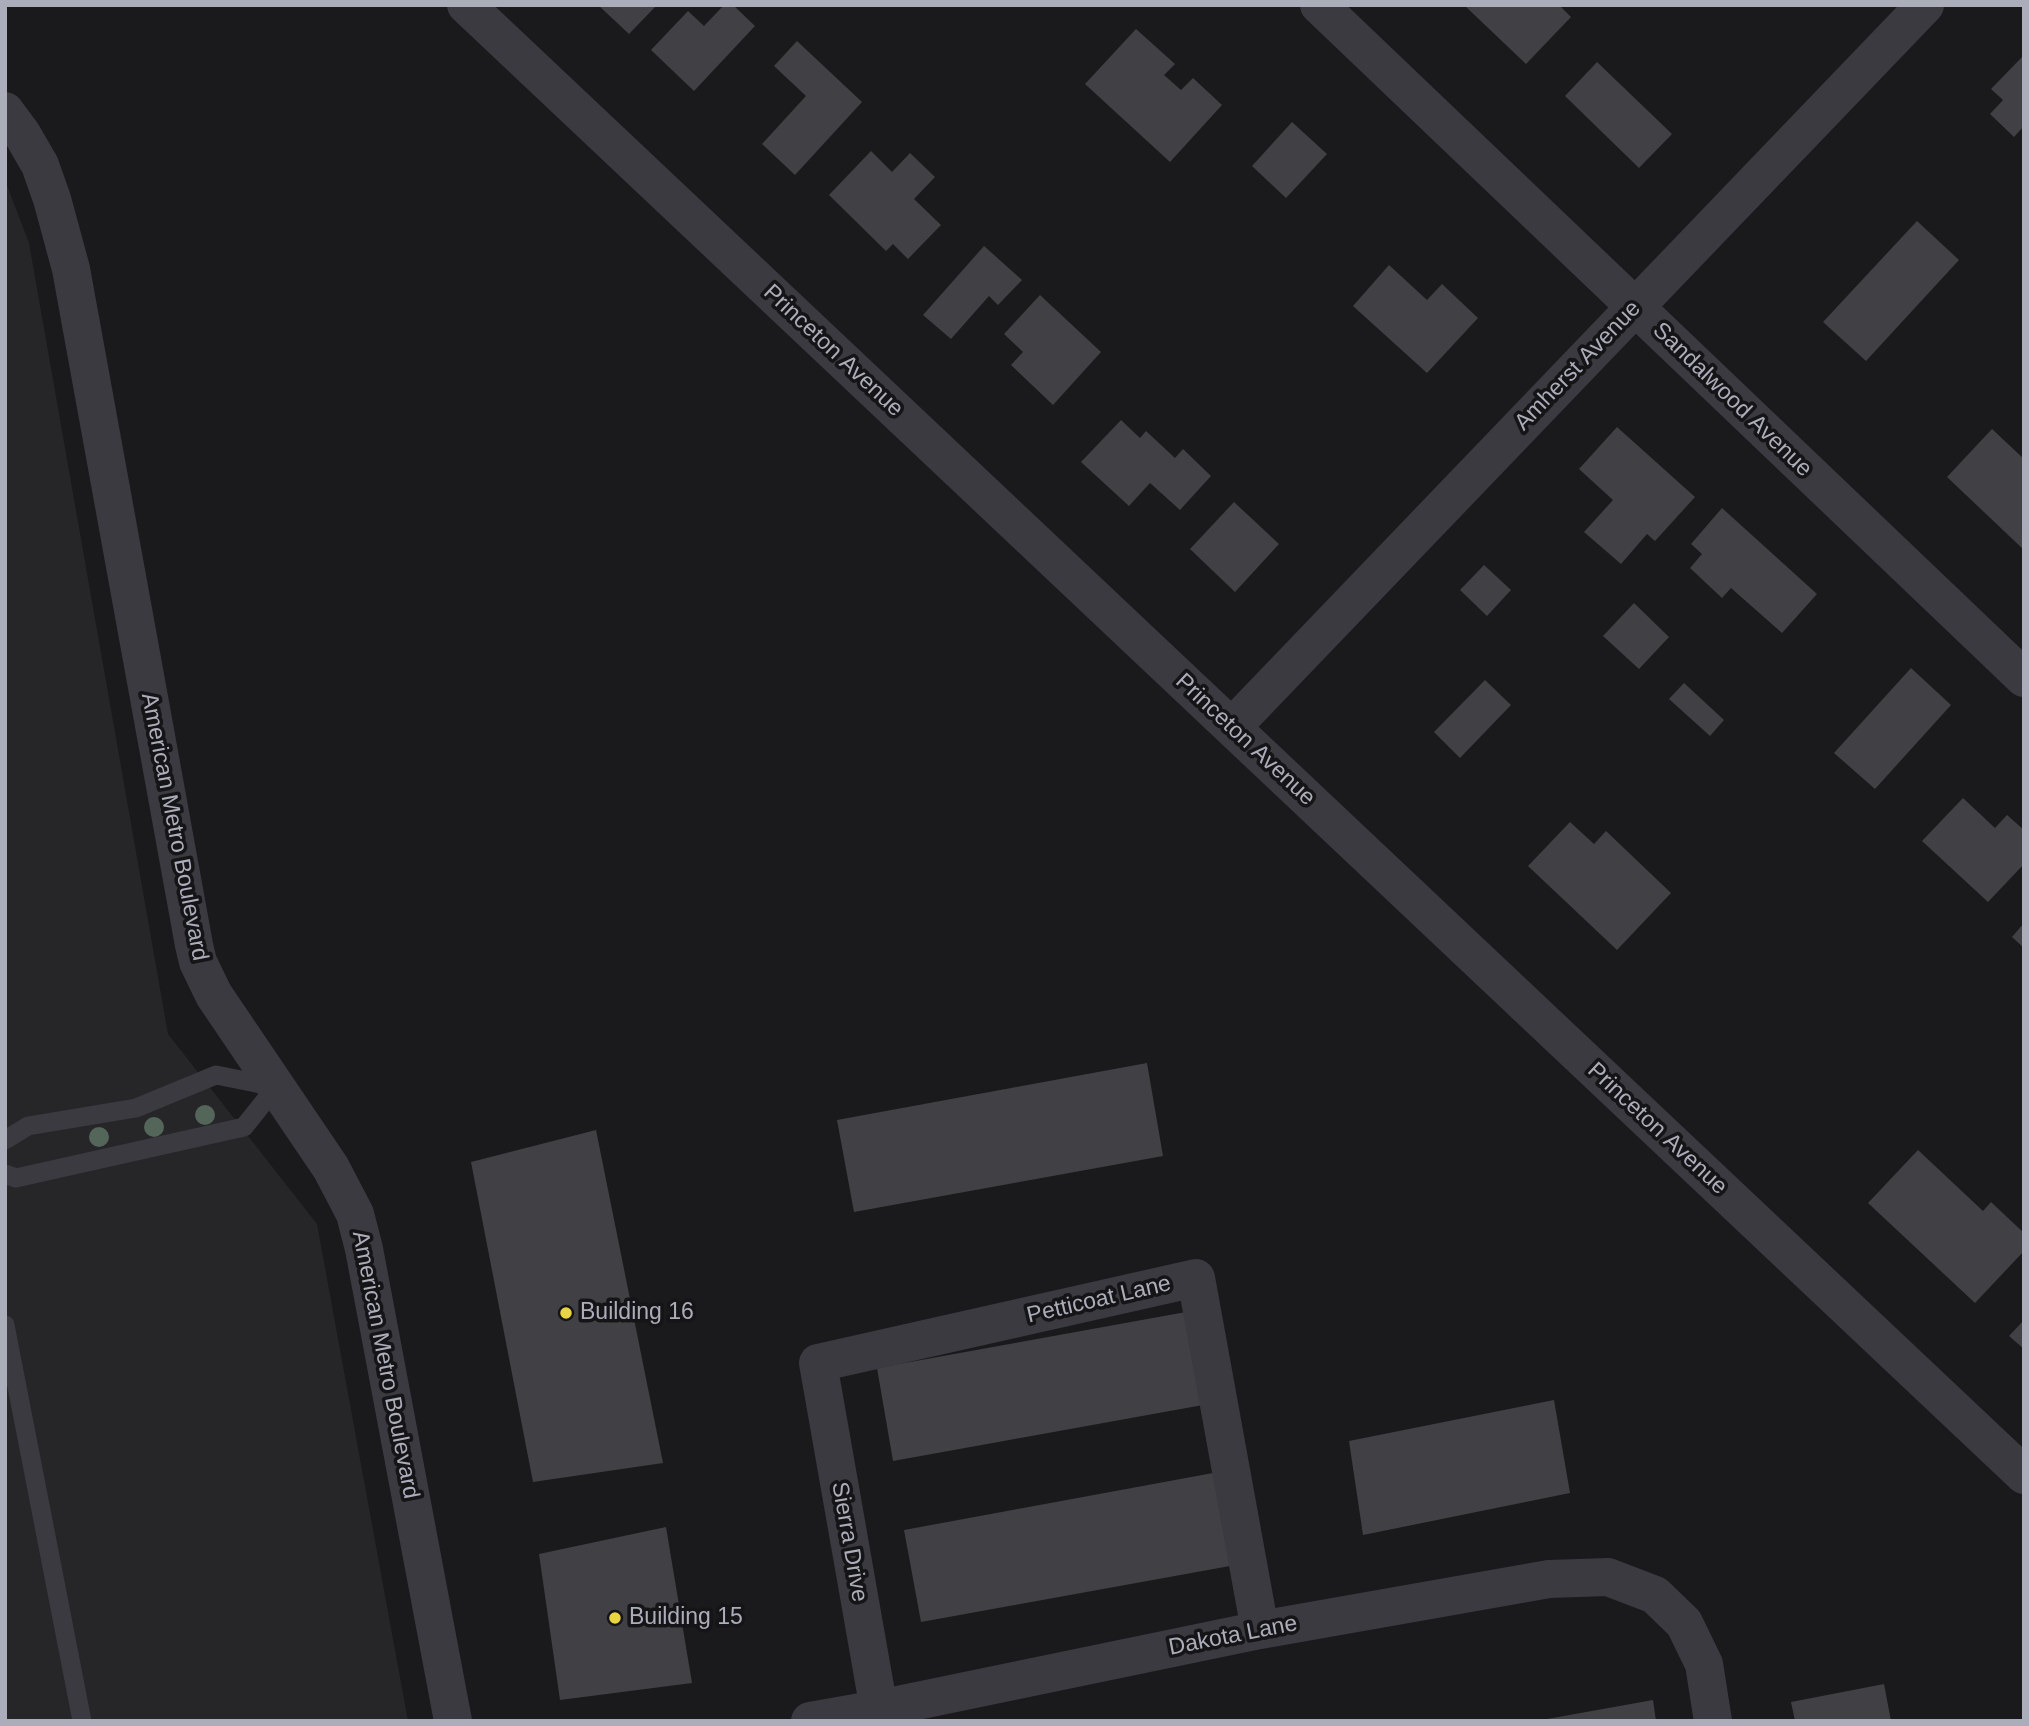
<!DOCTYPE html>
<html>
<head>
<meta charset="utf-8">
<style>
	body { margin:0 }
	#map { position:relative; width:2029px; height:1726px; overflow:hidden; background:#1a191b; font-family:Arial,sans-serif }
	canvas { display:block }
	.frame { position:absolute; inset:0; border:7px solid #acadba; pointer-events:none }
</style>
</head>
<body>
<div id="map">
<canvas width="2029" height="1726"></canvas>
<div class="frame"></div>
</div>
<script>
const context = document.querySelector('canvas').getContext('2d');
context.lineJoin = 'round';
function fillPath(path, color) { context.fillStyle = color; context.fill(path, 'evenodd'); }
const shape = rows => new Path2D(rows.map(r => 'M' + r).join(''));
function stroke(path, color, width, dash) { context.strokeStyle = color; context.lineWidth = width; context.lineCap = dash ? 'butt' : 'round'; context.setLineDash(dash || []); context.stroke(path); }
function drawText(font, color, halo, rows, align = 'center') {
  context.font = font + ' Arial,sans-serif'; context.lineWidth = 7; context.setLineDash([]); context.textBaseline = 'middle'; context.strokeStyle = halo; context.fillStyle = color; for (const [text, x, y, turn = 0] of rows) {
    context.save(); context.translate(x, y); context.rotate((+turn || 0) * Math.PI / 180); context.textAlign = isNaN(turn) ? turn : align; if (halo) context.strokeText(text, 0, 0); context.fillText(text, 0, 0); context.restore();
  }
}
fillPath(shape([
	[5,180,29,243,168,1034,317,1224,408,1721,5,1721]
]), '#262528');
fillPath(shape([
	[598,5,657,5,629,34],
	[724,5,733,5,755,26,694,91,651,50,688,11,704,26],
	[1464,5,1559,5,1571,17,1526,64],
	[1136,29,1175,64,1164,75,1181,90,1193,78,1222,105,1170,162,1085,84],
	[797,41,862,102,795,175,762,144,806,96,774,66],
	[2024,55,2024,126,2014,137,1990,114,2003,100,1991,89],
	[1597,62,1672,134,1639,168,1565,96],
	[1292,122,1327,154,1286,198,1252,166],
	[871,151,892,172,910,153,935,177,914,199,941,225,908,259,893,244,886,251,829,195],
	[1917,221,1959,260,1866,361,1823,322],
	[984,246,1022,280,998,305,989,296,951,339,923,315],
	[1389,265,1427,300,1442,284,1478,318,1427,373,1353,306],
	[1040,295,1101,352,1053,405,1011,365,1023,352,1004,334],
	[1121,420,1140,438,1146,431,1175,458,1183,449,1211,476,1180,510,1150,483,1129,506,1081,462],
	[1617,427,1695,497,1655,541,1647,534,1621,564,1584,532,1613,500,1579,469],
	[1992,429,2024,459,2024,550,1947,477],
	[1234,502,1279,544,1235,592,1190,549],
	[1722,508,1817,594,1782,633,1731,588,1722,598,1690,568,1702,554,1691,544],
	[1484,565,1511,590,1487,616,1460,590],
	[1634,603,1669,637,1639,669,1603,636],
	[1911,668,1951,705,1875,789,1834,753],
	[1485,680,1511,705,1460,758,1434,732],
	[1684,683,1724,720,1710,736,1669,699],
	[1963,798,1995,828,2007,815,2024,830,2024,864,1988,902,1922,841],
	[1570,822,1594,844,1606,831,1671,893,1617,950,1528,866],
	[2024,923,2024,948,2012,937],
	[1147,1063,1163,1156,854,1212,837,1120],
	[596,1130,663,1463,533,1482,471,1162],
	[1918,1150,1983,1211,1991,1202,2024,1233,2024,1251,1975,1303,1868,1203],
	[1186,1312,1203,1405,893,1461,877,1368],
	[2024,1320,2024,1349,2009,1336],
	[1554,1400,1570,1493,1363,1535,1349,1441],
	[1213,1473,1230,1566,921,1622,904,1530],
	[666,1527,692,1683,560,1700,539,1554],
	[1884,1684,1891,1721,1795,1721,1791,1702],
	[1653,1700,1656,1721,1547,1721,1547,1719]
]), '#414145');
stroke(shape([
	[5,1140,28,1126,136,1108,216,1075,276,1087,244,1127,16,1178,5,1174],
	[5,1325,82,1721]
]), '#3b3a40', 19);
stroke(shape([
	[466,5,2024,1475],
	[1319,5,2024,678],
	[5,111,22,134,40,165,52,199,71,269,194,945,198,962,214,995,331,1168,355,1214,364,1249,453,1721],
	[1232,727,1925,5],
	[810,1721,878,1709,1260,1630,1549,1579,1608,1577,1655,1595,1684,1623,1704,1664,1713,1721],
	[881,1721,818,1363,1196,1278,1260,1630]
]), '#3b3a40', 38);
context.fillStyle = '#54655a';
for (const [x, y] of [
	[205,1115],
	[154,1127],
	[99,1137]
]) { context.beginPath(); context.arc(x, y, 10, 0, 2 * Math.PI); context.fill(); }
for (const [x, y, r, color] of [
	[566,1313,7,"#e9d543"],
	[615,1618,7,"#e9d543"]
]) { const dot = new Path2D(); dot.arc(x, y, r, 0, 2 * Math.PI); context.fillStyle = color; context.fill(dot); stroke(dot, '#151416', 2.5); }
drawText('23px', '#acadba', '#151416', [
	["Princeton Avenue",833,351,43],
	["Amherst Avenue",1578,366,-46],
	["Sandalwood Avenue",1732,400,44],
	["Princeton Avenue",1245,740,43],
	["American Metro Boulevard",174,827,79],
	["Princeton Avenue",1657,1129,43],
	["Petticoat Lane",1099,1300,-13],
	["American Metro Boulevard",385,1365,79],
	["Sierra Drive",849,1542,80],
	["Dakota Lane",1233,1636,-11]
]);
drawText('23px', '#acadba', '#151416', [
	["Building 16",580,1313],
	["Building 15",629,1618]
], 'left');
</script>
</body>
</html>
